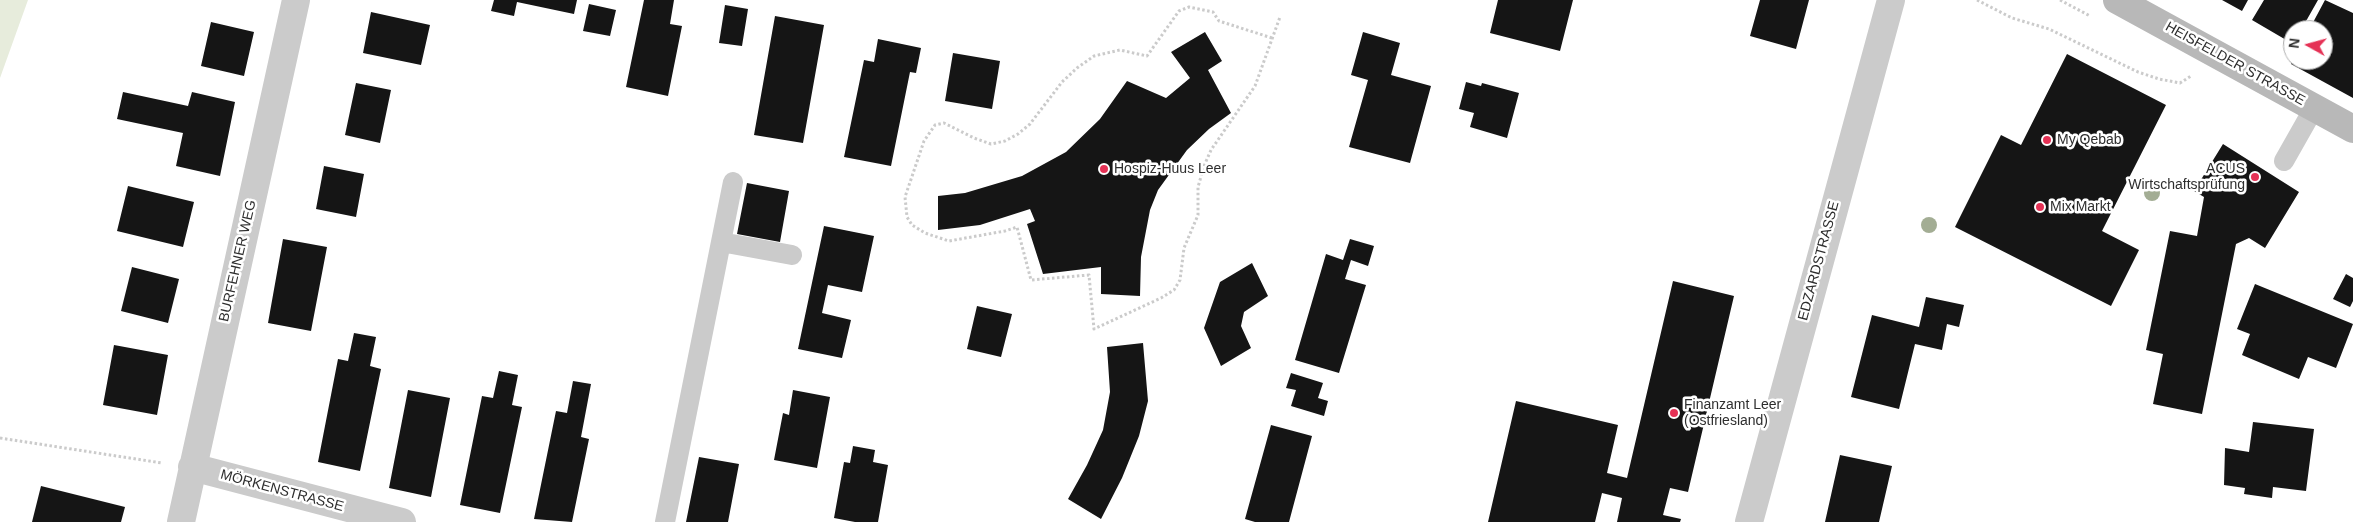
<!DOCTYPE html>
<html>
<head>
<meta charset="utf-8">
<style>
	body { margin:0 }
	#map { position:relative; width:2353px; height:522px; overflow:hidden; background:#fff; font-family:Arial,sans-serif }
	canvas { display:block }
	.north { position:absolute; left:2283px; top:20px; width:50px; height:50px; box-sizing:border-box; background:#fff; border:1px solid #ababab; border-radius:50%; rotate:277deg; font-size:14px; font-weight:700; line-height:20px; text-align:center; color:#2e2e2e }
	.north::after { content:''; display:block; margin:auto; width:18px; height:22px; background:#e53155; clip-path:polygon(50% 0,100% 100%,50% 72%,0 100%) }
</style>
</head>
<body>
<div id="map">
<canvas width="2353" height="522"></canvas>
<div class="north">N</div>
</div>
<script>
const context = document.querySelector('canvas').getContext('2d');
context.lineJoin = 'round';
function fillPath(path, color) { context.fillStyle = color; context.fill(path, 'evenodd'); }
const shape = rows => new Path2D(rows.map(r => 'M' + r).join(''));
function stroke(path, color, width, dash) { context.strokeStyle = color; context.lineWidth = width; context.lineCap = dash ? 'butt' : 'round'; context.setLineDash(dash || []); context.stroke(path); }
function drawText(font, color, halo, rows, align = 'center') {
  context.font = font + ' Arial,sans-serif'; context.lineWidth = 5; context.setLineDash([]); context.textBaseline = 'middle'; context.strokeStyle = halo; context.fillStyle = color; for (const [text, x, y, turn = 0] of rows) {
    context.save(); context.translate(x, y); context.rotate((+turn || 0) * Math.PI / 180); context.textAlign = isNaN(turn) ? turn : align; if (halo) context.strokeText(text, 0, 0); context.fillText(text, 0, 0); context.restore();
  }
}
fillPath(shape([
	[0,0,28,0,0,78]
]), '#e7ecdc');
fillPath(shape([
	[494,0,577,0,574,14,517,2,514,16,491,11],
	[644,0,674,0,670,24,682,26,668,96,626,87],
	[1498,0,1573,0,1560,51,1490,33],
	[1760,0,1809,0,1796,49,1750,36],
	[2222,0,2248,0,2242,11],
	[2264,0,2318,0,2301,30,2293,30,2293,44,2252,20],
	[2325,0,2353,13,2353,98,2291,64,2293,60,2323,60,2323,30,2309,30],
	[589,4,616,10,610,36,583,31],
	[725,5,748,9,742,46,719,43],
	[371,12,430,25,421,65,363,53],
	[775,16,824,25,803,143,754,135],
	[211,22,254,32,244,76,201,66],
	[1205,32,1222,61,1208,70,1231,113,1209,129,1187,150,1158,190,1150,210,1141,257,1140,296,1101,294,1101,267,1043,274,1027,224,1035,221,1030,209,980,225,938,230,938,196,965,193,1022,176,1066,152,1100,119,1127,81,1166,98,1190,78,1171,52],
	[1363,32,1400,43,1391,75,1431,86,1410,163,1349,147,1368,80,1351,75],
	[878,39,921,48,916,73,910,72,891,166,844,157,864,60,874,62],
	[953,53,1000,61,992,109,945,101],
	[2067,54,2166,105,2102,231,2139,250,2111,306,1955,227,2001,135,2021,145],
	[1466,82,1481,86,1482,83,1519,93,1507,138,1470,127,1474,113,1459,109],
	[356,83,391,90,380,143,345,135],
	[123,92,188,106,192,92,235,102,220,176,176,166,183,133,117,119],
	[2223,144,2299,192,2265,248,2249,238,2236,244,2202,414,2153,404,2163,354,2146,350,2170,231,2197,236,2204,197,2194,191],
	[324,166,364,174,356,217,316,209],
	[747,183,789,191,780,242,737,234],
	[128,186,194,202,183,247,117,231],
	[824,226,874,236,862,292,828,285,822,313,851,320,842,358,798,349],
	[283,239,327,247,311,331,268,323],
	[1350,239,1374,246,1368,266,1351,260,1345,279,1366,285,1339,373,1295,360,1326,254,1343,260],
	[1252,263,1268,296,1244,312,1241,326,1251,348,1221,366,1204,328,1220,282],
	[132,267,179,279,168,323,121,311],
	[2346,274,2353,278,2353,301,2350,307,2333,299],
	[1673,281,1734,296,1688,492,1670,488,1663,515,1681,519,1680,522,1617,522,1622,498,1602,493,1595,522,1488,522,1516,401,1618,425,1607,473,1627,478],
	[2255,284,2353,324,2336,368,2308,357,2299,379,2242,355,2250,334,2237,329],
	[1926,297,1964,305,1959,327,1947,324,1942,350,1915,344,1899,409,1851,397,1872,315,1919,327],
	[977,306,1012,314,1001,357,967,349],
	[354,333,376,337,370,366,381,369,360,471,318,462,338,359,348,361],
	[1143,343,1148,401,1139,436,1122,478,1101,519,1068,499,1087,465,1103,430,1110,392,1107,347],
	[114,345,168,355,157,415,103,405],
	[499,371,518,375,512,405,522,407,500,513,460,505,482,396,493,398],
	[1291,373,1323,383,1318,398,1328,401,1324,416,1291,406,1296,390,1286,388],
	[573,381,591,384,581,437,589,439,572,522,534,519,556,411,567,413],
	[408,390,450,398,431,497,389,488],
	[793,390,830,397,817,468,774,460,783,413,789,415],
	[2253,422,2314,429,2306,491,2273,487,2272,498,2244,494,2245,488,2224,485,2225,448,2249,452],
	[1271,425,1312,436,1289,522,1255,522,1245,519],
	[853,446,875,450,873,462,888,465,878,522,855,522,834,518,844,462,850,463],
	[1840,455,1892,466,1879,522,1825,522],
	[699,457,739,464,728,522,686,522],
	[41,486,125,507,121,522,32,522]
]), '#151515');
stroke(shape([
	[1977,0,2012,18,2049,29,2138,72,2159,79,2180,83,2191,76],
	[2060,0,2090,16],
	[1272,38,1219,21,1213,12,1189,7,1179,11,1147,56,1120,50,1094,56,1077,68,1062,82,1030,124,1018,134,1005,141,991,144,974,138,944,123,935,125,924,141,905,197,907,217,912,225,925,233,949,241,1005,231,1017,227,1031,280,1089,275,1094,329,1161,298,1174,290,1180,280,1184,248,1198,215,1198,187,1204,166,1211,150,1255,86,1280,17],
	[0,438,162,463]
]), '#cbcbcb', 3, [2.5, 2.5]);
stroke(shape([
	[2284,161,2314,108],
	[721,242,792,255],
	[665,522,733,182]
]), '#cbcbcb', 20);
stroke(shape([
	[192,467,402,522],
	[181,522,296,0],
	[1749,522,1891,0]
]), '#cbcbcb', 28);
stroke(shape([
	[2117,0,2353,129]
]), '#b8b8b8', 28);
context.fillStyle = '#a3ad94';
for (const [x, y] of [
	[2152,193],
	[1929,225]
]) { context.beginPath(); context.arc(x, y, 8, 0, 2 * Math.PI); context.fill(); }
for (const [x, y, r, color] of [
	[2047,140,5,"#e53155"],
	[1104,169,5,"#e53155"],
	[2255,177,5,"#e53155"],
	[2040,207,5,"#e53155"],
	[1674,413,5,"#e53155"]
]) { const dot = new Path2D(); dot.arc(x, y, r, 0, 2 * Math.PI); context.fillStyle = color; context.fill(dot); stroke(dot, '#fff', 2); }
drawText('14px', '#2e2e2e', '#fff', [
	["HEISFELDER STRASSE",2235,64,29],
	["BURFEHNER WEG",238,261,-77],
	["EDZARDSTRASSE",1819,261,-75],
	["MÖRKENSTRASSE",282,491,15]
]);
drawText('14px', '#2e2e2e', '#fff', [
	["My Qebab",2057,140],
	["Hospiz-Huus Leer",1114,169],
	["ACUS",2245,169,"right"],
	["Wirtschaftsprüfung",2245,185,"right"],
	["Mix Markt",2050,207],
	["Finanzamt Leer",1684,405],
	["(Ostfriesland)",1684,421]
], 'left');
</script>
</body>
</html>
